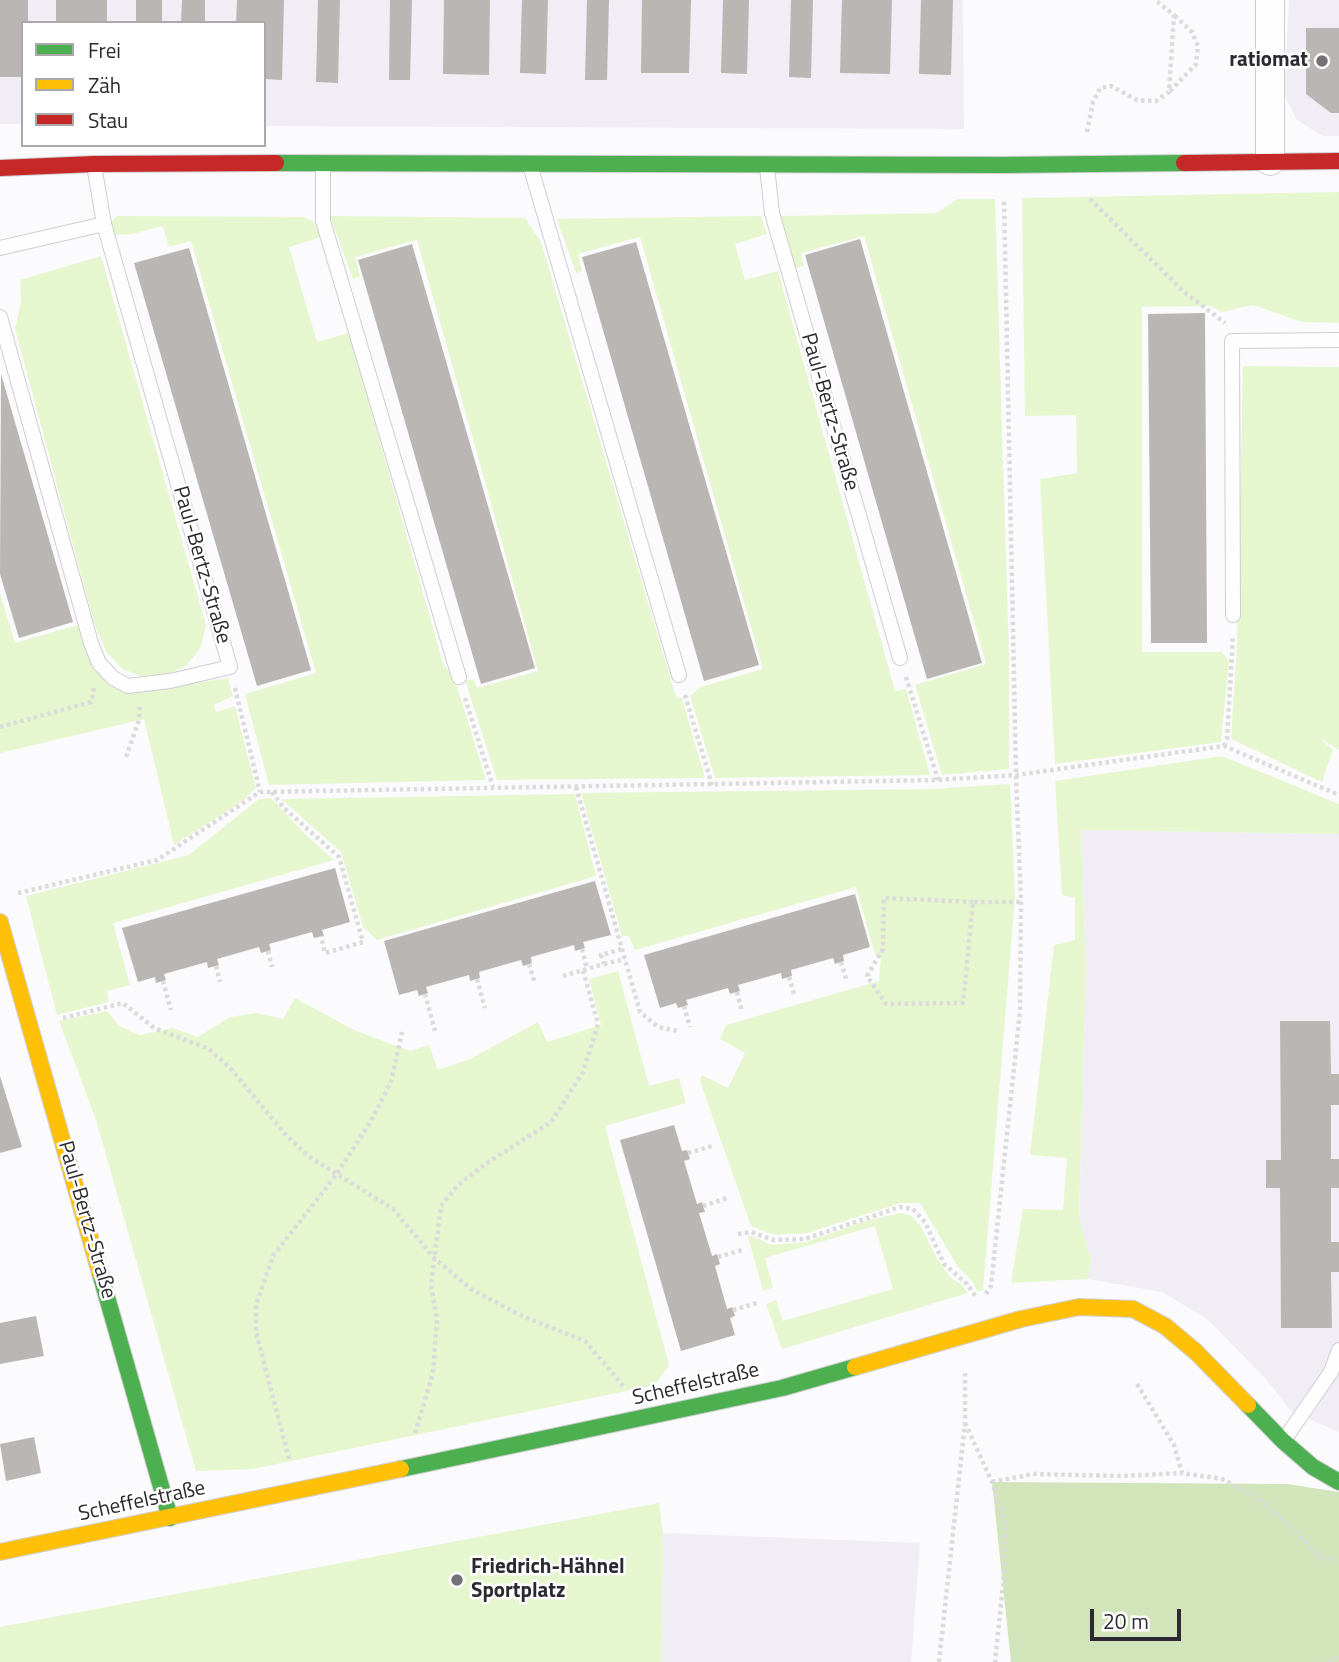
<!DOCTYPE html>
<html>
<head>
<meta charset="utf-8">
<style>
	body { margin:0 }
	#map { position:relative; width:1339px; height:1662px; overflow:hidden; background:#fbfafc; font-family:"Titillium Web",sans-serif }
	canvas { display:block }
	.legend { position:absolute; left:21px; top:21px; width:245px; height:126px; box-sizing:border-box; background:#fff; border:2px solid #aba9ac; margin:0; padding:9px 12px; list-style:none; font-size:21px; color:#2c2930 }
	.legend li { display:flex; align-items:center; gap:14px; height:35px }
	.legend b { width:35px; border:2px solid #aba9ac }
	.scale { position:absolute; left:1090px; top:1609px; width:91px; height:32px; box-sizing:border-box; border:4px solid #2c2930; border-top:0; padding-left:9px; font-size:21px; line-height:24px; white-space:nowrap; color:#2c2930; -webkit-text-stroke:5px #fff; paint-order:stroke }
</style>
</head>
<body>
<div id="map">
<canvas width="1339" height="1662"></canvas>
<ul class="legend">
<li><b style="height:9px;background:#4caf50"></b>Frei</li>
<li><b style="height:9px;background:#ffc107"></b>Zäh</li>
<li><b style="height:9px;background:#c62828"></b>Stau</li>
</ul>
<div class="scale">20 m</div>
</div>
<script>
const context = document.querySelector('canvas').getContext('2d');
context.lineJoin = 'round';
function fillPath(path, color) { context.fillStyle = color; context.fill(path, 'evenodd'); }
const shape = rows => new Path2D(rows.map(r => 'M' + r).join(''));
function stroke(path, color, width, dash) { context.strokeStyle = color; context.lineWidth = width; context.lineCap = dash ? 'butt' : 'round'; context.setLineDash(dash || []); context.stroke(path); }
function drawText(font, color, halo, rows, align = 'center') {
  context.font = font + ' "Titillium Web",sans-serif'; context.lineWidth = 5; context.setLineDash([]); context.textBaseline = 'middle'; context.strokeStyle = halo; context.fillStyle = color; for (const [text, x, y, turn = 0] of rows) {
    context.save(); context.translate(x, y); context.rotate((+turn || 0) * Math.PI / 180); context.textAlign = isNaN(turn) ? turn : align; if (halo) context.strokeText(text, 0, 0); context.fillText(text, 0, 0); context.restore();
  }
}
fillPath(shape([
	[0,0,963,0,964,129,264,126,264,23,23,23,23,124,0,124],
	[1289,0,1339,0,1339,136,1323,136,1297,120,1284,95],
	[1081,830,1339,834,1339,1432,1292,1412,1265,1378,1207,1319,1162,1292,1088,1279,1091,1259,1079,1217,1086,968],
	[663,1533,920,1543,911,1662,662,1662]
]), '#f0edf4');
fillPath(shape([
	[1339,192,1339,323,1302,322,1253,305,1222,312,1209,306,1142,307,1142,652,1222,652,1229,661,1221,742,1055,764,1040,479,1077,473,1076,415,1025,416,1022,198],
	[957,199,995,199,1009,656,1009,769,942,775,915,685,986,664,864,236,801,253,804,266,795,268,780,216,937,213],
	[117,216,304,217,314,222,321,237,289,247,317,342,349,333,443,663,455,680,486,780,269,785,245,694,316,673,191,241,169,247,163,226,132,234,115,235,111,222],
	[330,216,525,218,541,242,676,697,682,698,705,778,497,780,465,680,473,679,477,688,538,671,417,240,355,257,360,277,353,279],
	[761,216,767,234,735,244,745,280,778,271,895,691,906,689,930,775,715,778,690,696,700,687,763,669,640,237,578,254,582,271,576,273,557,219],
	[101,256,206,625,201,647,187,665,163,677,140,676,123,669,107,653,94,623,15,329,21,302,20,280],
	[1243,366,1339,367,1339,750,1318,737,1333,750,1322,782,1231,739,1237,644],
	[0,593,15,643,78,625,90,659,105,680,121,690,155,689,228,678,233,696,214,705,216,712,235,706,256,788,241,802,174,845,144,719,0,753],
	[1222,756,1339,804,1339,834,1081,830,1086,968,1079,1217,1091,1259,1088,1279,1011,1283,1023,1209,1063,1210,1067,1158,1030,1155,1054,945,1075,940,1075,898,1062,895,1055,781],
	[1010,784,1015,896,983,1290,977,1292,973,1282,958,1267,920,1203,901,1203,807,1233,774,1235,751,1226,700,1081,702,1075,728,1088,745,1053,720,1039,726,1025,879,981,881,957,875,955,856,887,635,950,629,936,622,936,581,793,932,789],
	[575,794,596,876,377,940,363,927,341,852,281,799],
	[271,798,305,834,334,860,113,923,130,985,107,991,109,1002,57,1015,26,896,189,855,259,799],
	[618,971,649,1086,679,1078,686,1103,605,1126,669,1365,655,1385,253,1469,196,1471,96,1120,59,1021,107,1011,119,1026,140,1035,173,1028,198,1037,230,1017,256,1013,283,1019,295,998,352,1029,393,1045,411,1051,429,1045,438,1070,470,1059,538,1022,547,1042,601,1025,589,979],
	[901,1213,910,1215,920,1225,937,1258,950,1277,962,1285,968,1293,782,1349,766,1304,776,1300,783,1321,893,1289,875,1226,765,1258,773,1288,763,1291,748,1237,752,1236,772,1245,806,1242,869,1220],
	[659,1503,663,1533,662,1662,0,1662,0,1627]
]), '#e6f7d0');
fillPath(shape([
	[992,1482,1287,1484,1339,1492,1339,1662,1011,1662]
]), '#d2e4b9');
fillPath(shape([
	[0,0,28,0,28,23,23,23,23,77,0,77],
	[56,0,107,0,107,23,56,23],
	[136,0,162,0,162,23,136,23],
	[182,0,205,0,205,23,181,23],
	[237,0,284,0,282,80,264,79,264,23,236,23],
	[318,0,340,0,338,83,316,82],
	[390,0,412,0,410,80,389,80],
	[444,0,490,0,489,75,443,74],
	[522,0,548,0,546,74,520,73],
	[587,0,609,0,607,80,585,80],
	[642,0,691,0,689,73,641,73],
	[723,0,749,0,747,74,721,73],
	[791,0,813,0,811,78,789,77],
	[842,0,892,0,890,74,840,73],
	[921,0,953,0,951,75,919,74],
	[1306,28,1339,28,1339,113,1331,113,1306,94],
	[860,239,982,663,927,679,805,255],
	[636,242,759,665,704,681,582,257],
	[412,244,535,668,481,684,358,260],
	[189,248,311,670,257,686,134,263],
	[1205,313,1207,643,1151,643,1148,314],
	[1,374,73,622,19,638,0,574],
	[335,868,350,922,322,930,324,936,314,938,312,932,269,944,271,950,261,953,259,947,217,959,219,965,208,968,207,962,164,974,166,980,156,983,155,977,138,982,122,928],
	[595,881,611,935,583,942,585,948,575,951,574,945,531,957,532,963,523,966,521,960,479,972,480,978,470,981,469,975,426,987,428,993,419,996,417,990,399,995,384,941],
	[855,894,870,947,843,955,844,961,835,964,833,958,791,970,792,976,782,979,781,973,738,985,740,991,730,994,728,988,686,1000,688,1005,678,1008,676,1003,660,1008,644,955],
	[1280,1021,1330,1021,1331,1074,1339,1074,1339,1105,1331,1105,1331,1159,1339,1159,1339,1188,1331,1188,1331,1242,1339,1242,1339,1272,1331,1272,1332,1328,1281,1328,1280,1188,1266,1188,1266,1160,1281,1160],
	[0,1076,22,1147,0,1153],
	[674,1125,682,1151,687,1150,690,1159,684,1161,697,1204,702,1202,705,1212,699,1213,712,1256,717,1254,720,1264,715,1266,727,1309,732,1307,735,1316,730,1318,735,1335,681,1351,620,1140],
	[36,1316,44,1356,0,1364,0,1323],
	[34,1437,41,1473,6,1481,0,1444]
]), '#bab6b4');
const lane = shape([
	[323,164,323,221,459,677],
	[530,165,679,675],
	[767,167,772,213,900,658],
	[0,248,104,224],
	[0,317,91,643,99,663,113,678,128,686,170,681,230,667,104,224,94,165],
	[1233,615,1232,341,1339,340],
	[1284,1440,1331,1372,1339,1350]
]);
const street = shape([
	[1270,0,1270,161]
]);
const fast = shape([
	[276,163,1003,165,1184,163],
	[100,1273,170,1518],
	[1248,1405,1283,1441,1313,1467,1339,1482],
	[401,1469,782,1388,855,1367]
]);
const slow = shape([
	[0,922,100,1273],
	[855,1367,1021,1319,1079,1307,1133,1309,1165,1326,1196,1352,1248,1405],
	[0,1552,401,1469]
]);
const jam = shape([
	[1184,163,1339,161],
	[0,168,94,164,276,163]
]);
stroke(lane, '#cfcdd2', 16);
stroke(street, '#cfcdd2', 30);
stroke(fast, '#cfcdd2', 18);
stroke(slow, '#cfcdd2', 18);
stroke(jam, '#cfcdd2', 18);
stroke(shape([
	[1170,91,1196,64,1198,46,1192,32,1174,15],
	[1087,132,1093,102,1100,88,1111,86,1137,100,1156,101,1169,92,1174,15,1155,0],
	[1090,199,1183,291,1225,323],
	[906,677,938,780],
	[235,688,260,792],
	[685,695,712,785],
	[465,698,493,787],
	[0,727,91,702,94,687],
	[1224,746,1227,739,1233,636],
	[126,757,139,720,140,706],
	[576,787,640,1012,658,1027,678,1031],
	[272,792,284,808,339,857,363,942,325,953,321,936],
	[18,893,157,860,260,792,938,780,1016,775,1224,746,1339,795],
	[973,902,884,898,883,949,867,976,886,1004,963,1003,973,902,1021,902],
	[582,949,587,969],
	[268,951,272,967],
	[841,962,847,982],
	[529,964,535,984],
	[604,964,625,959],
	[216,966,220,982],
	[563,976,604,964,601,955,622,949],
	[789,977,795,997],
	[477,979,485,1008],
	[163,981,171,1010],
	[737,992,742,1012],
	[425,994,435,1031],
	[684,1006,690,1027],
	[63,1018,123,1003,154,1028,209,1049,231,1069,285,1134,308,1156,393,1209,434,1258,471,1289,522,1316,585,1341,625,1388],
	[688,1153,712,1146],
	[703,1206,727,1198],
	[738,1234,751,1232,774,1240,805,1239,900,1207,913,1209,925,1222,944,1264,967,1284,976,1297],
	[718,1257,742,1250],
	[986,1294,991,1286,1020,1011,1021,902,1016,775,1004,200],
	[733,1310,757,1303],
	[1137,1384,1174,1445,1182,1473,1222,1479,1253,1495,1287,1523,1320,1557,1339,1561],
	[965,1423,992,1482,1005,1524,1004,1575,995,1662],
	[415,1433,433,1373,437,1319,431,1285,441,1206,457,1186,484,1165,551,1122,583,1072,598,1024,583,970],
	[289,1459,256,1332,256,1305,273,1256,336,1175,371,1121,391,1082,402,1032],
	[992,1482,1033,1474,1123,1476,1182,1473],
	[939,1662,965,1423,965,1370],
	[1328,1662,1339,1656]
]), '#dbdbdb', 4.5, [3.5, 3.5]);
stroke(lane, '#fefeff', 14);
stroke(street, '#fefeff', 28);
stroke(fast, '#4caf50', 16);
stroke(slow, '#ffc107', 16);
stroke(jam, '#c62828', 16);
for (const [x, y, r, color] of [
	[1322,61,7,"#747277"],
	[457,1580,7,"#747277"]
]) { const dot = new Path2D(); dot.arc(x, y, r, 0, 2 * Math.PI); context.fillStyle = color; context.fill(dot); stroke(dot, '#fff', 2.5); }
drawText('bold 21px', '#2c2930', '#fff', [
	["ratiomat",1308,61],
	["Friedrich-Hähnel",471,1568,"left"],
	["Sportplatz",471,1592,"left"]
], 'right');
drawText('21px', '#2c2930', '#fff', [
	["Paul-Bertz-Straße",829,412,74],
	["Paul-Bertz-Straße",201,565,74],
	["Paul-Bertz-Straße",86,1220,74],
	["Scheffelstraße",696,1385,-13],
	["Scheffelstraße",142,1502,-12]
]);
</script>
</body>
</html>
